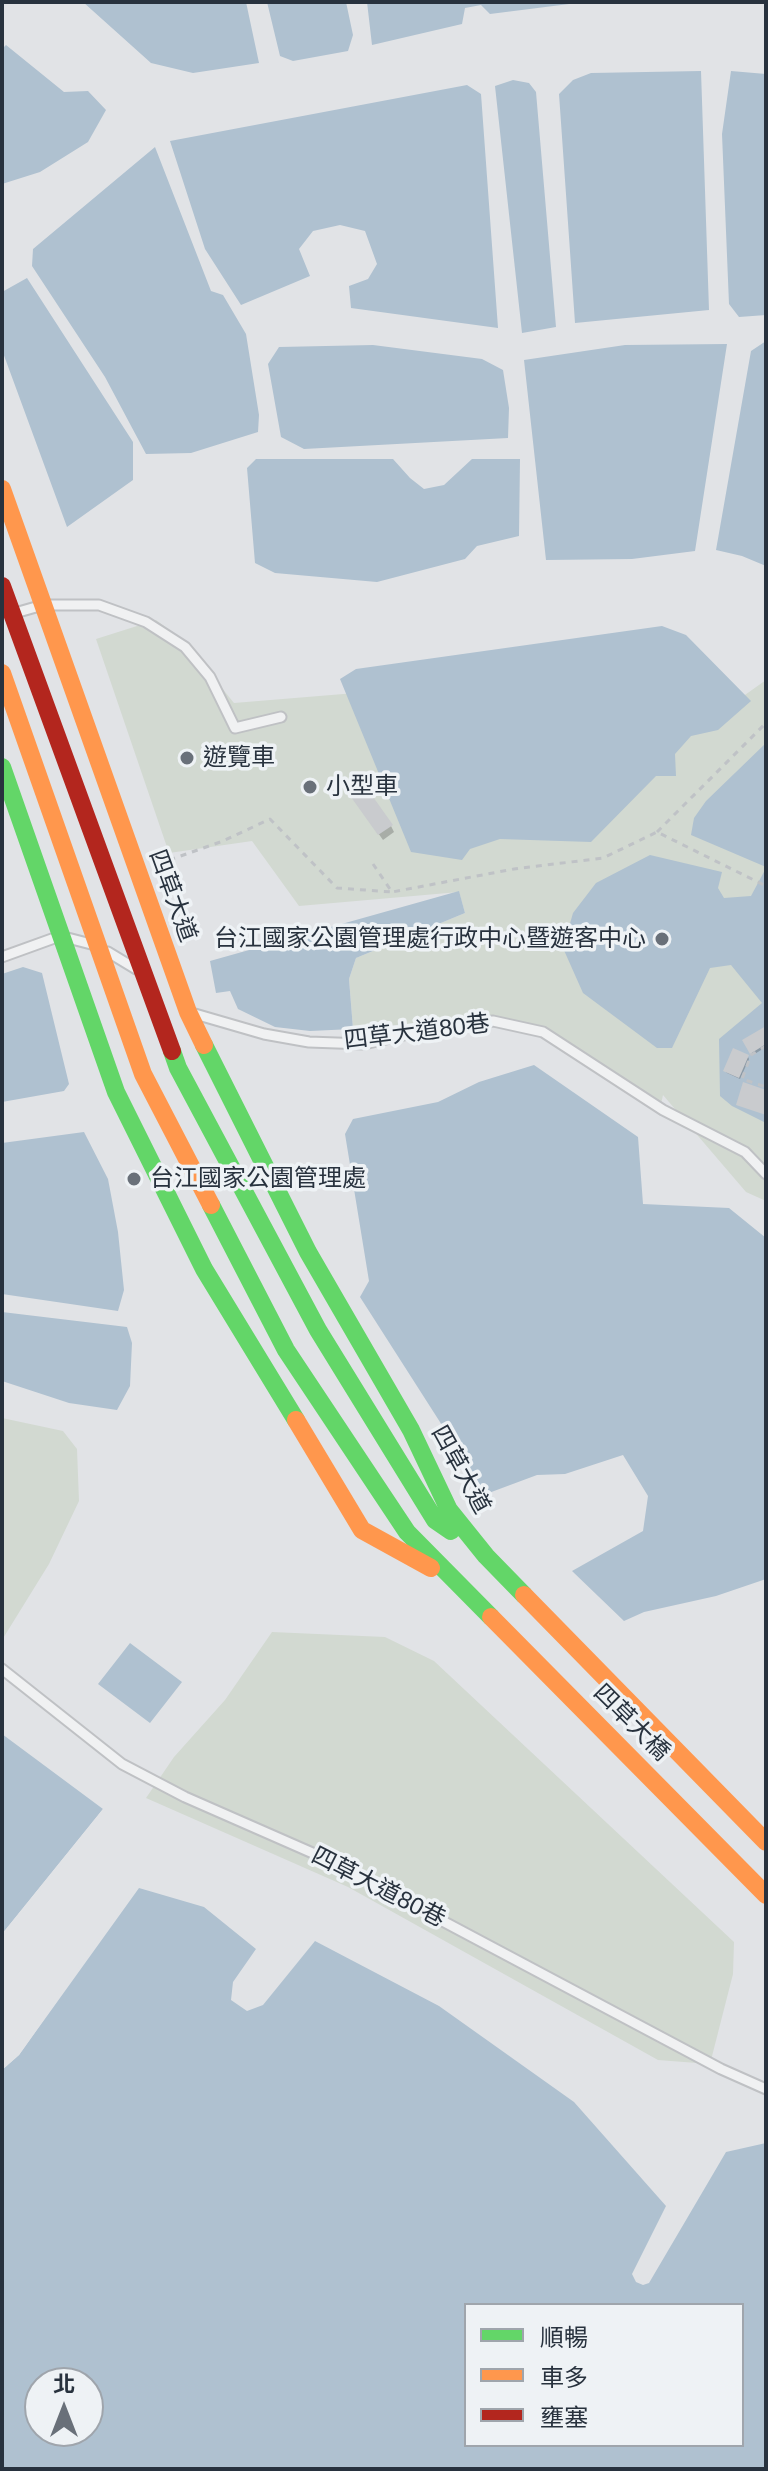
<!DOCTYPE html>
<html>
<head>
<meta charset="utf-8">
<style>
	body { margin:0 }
	#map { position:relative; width:768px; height:2471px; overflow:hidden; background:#e1e3e6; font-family:Helvetica,"Noto Sans TC",sans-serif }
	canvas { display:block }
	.frame { position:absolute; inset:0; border:4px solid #28323e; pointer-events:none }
	.legend { position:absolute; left:464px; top:2303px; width:280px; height:144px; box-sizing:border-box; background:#eef2f5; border:2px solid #9fa5ac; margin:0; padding:10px 14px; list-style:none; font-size:24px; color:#28323e }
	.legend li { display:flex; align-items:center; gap:16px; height:40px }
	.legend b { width:40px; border:2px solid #9fa5ac }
	.north { position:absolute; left:24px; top:2367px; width:80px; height:80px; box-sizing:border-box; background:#eef2f5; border:2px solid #9fa5ac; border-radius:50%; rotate:0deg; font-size:22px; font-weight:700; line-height:32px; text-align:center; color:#28323e }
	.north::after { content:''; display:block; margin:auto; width:28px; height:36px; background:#697079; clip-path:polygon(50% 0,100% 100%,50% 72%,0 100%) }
</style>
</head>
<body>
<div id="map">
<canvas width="768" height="2471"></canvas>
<div class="frame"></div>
<ul class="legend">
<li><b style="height:10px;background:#63d668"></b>順暢</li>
<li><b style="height:10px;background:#ff974d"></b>車多</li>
<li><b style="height:10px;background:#b3261e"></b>壅塞</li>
</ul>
<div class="north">北</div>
</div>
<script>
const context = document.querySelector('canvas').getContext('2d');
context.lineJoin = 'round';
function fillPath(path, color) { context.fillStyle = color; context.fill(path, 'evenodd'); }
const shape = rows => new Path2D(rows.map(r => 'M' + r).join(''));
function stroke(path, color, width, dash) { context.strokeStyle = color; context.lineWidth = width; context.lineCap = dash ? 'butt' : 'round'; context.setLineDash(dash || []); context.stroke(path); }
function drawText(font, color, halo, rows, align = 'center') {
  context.font = font + ' Helvetica,"Noto Sans TC",sans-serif'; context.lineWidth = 7; context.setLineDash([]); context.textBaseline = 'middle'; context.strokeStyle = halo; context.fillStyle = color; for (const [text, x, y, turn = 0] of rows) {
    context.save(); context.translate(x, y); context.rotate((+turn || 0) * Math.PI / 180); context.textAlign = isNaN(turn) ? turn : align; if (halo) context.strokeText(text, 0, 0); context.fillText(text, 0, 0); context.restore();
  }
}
fillPath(shape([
	[156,620,182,639,234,703,550,677,735,702,766,680,766,1201,746,1192,663,1095,661,1104,543,1026,493,1016,353,1029,349,979,356,958,465,913,459,892,299,906,252,841,169,853,96,639],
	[2,1418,63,1431,77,1449,79,1501,49,1564,2,1640],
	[272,1632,385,1637,434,1661,734,1942,733,1974,710,2064,658,2060,348,1887,146,1798,174,1757,225,1700]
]), '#d2d9d1');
fillPath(shape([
	[83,2,246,2,259,63,193,73,151,63],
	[267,2,346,2,353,35,348,51,293,61,280,56],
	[367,2,585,2,490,14,481,5,465,8,462,24,372,45],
	[6,45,64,92,88,91,106,110,88,142,40,172,2,184,2,49],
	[701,71,709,310,575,323,559,94,573,80,591,73],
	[731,71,766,74,766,315,739,317,729,304,722,134],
	[513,80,529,83,536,92,556,327,522,333,495,86],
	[467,85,481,94,498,328,351,308,349,286,368,279,377,264,365,231,340,225,313,231,299,249,310,276,241,305,205,249,170,141],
	[155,147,211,291,223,295,246,334,259,415,258,432,191,453,146,454,105,377,32,266,33,249],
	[27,278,133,442,133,480,67,527,2,350,2,292],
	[766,341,766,566,742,556,716,550,751,351],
	[727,344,695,551,632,559,546,560,524,360,625,345],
	[373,345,482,359,503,370,509,408,508,438,304,449,281,437,268,364,279,347],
	[256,459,393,459,410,478,424,489,444,485,472,459,520,459,519,536,477,546,465,559,377,582,275,573,255,563,247,468],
	[662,626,686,635,751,701,718,730,691,736,675,754,676,776,656,776,591,842,500,839,470,849,462,860,411,852,340,679,356,669],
	[766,743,766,867,691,835,694,818,706,801],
	[650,855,722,872,718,888,724,898,751,896,766,868,766,1123,732,1106,720,1096,719,1039,762,1003,731,965,710,968,672,1048,657,1048,583,993,563,948,573,913,596,883],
	[459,891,465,913,356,958,349,979,353,1029,310,1031,275,1027,238,1009,230,991,216,993,210,961],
	[23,967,42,973,69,1084,64,1091,2,1102,2,974],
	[534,1065,638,1137,643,1204,729,1208,766,1238,766,1579,716,1596,644,1612,624,1621,572,1571,643,1531,648,1496,623,1455,565,1474,537,1475,486,1494,360,1297,369,1281,345,1134,353,1119,438,1102,479,1082],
	[84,1132,108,1179,118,1232,124,1290,118,1311,2,1294,2,1143],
	[2,1312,127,1327,132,1343,130,1386,117,1410,69,1403,2,1381],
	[130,1643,182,1682,150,1723,98,1684],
	[2,1734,103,1809,2,1934],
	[139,1888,204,1907,256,1949,233,1982,231,2000,247,2011,263,2005,315,1941,439,2006,574,2102,666,2206,632,2274,636,2282,643,2285,649,2283,726,2152,766,2143,766,2469,2,2469,2,2070,19,2055],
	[466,2305,742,2305,742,2445,466,2445],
	[40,2383,88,2383,88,2431,40,2431]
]), '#afc1d0');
fillPath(shape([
	[103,1809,105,1812,2,1938,2,1934],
	[139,1884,19,2055,2,2070,2,2065,16,2052]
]), '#e1e3e6');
fillPath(shape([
	[357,803,391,826,394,832,383,840],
	[766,1030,766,1047,753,1055,745,1041],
	[748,1057,749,1059,740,1079,727,1073,725,1071]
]), '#0003');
fillPath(shape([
	[366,787,393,825,378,835,351,797],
	[766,1026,766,1044,750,1054,742,1040],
	[733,1048,749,1055,739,1078,723,1071],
	[743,1082,766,1090,766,1115,736,1105]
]), '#c9cbce');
const lane = shape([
	[15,613,43,605,99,605,146,622,185,647,210,677,235,728,281,717],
	[108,952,136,969],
	[2,957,60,936,91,944],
	[195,1014,264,1034,309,1042,364,1044,435,1028,493,1021,543,1032,663,1110,745,1152,766,1174],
	[2,1669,122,1764,185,1797,324,1858,721,2069,766,2089]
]);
stroke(lane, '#bfc1c4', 13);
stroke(shape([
	[657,832,766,723],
	[158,864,223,841,270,819,337,888,392,892],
	[373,864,392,892,514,869,603,858,657,832,766,886],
	[766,1046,751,1055,742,1079,766,1087]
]), '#bfc2c6', 3, [6, 6]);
stroke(lane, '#f0f1f2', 9);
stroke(shape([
	[2,767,116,1092,204,1269,296,1420],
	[204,1045,308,1252,411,1430,449,1510,486,1556,524,1595],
	[172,1051,178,1068,318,1330,435,1520,451,1531],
	[211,1205,286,1350,407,1532,491,1617]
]), '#63d668', 18);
stroke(shape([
	[2,489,188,1012,204,1045],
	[2,673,143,1074,211,1205],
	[296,1420,362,1530,431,1568],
	[524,1595,766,1842],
	[491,1617,766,1895]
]), '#ff974d', 18);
stroke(shape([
	[2,586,172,1051]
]), '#b3261e', 18);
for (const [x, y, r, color] of [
	[187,758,8,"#697079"],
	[310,787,8,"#697079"],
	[662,939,8,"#697079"],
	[134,1179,8,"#697079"]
]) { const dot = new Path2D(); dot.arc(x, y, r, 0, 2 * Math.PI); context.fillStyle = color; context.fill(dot); stroke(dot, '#eef2f5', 3); }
drawText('24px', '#28323e', '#eef2f5', [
	["遊覽車",203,758],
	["小型車",326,787],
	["台江國家公園管理處行政中心暨遊客中心",646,939,"right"],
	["台江國家公園管理處",150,1179]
], 'left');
drawText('24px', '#28323e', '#eef2f5', [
	["四草大道",172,896,70],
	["四草大道80巷",417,1033,-7],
	["四草大道",460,1470,61],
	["四草大橋",631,1723,45],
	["四草大道80巷",378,1888,27]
]);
</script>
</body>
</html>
